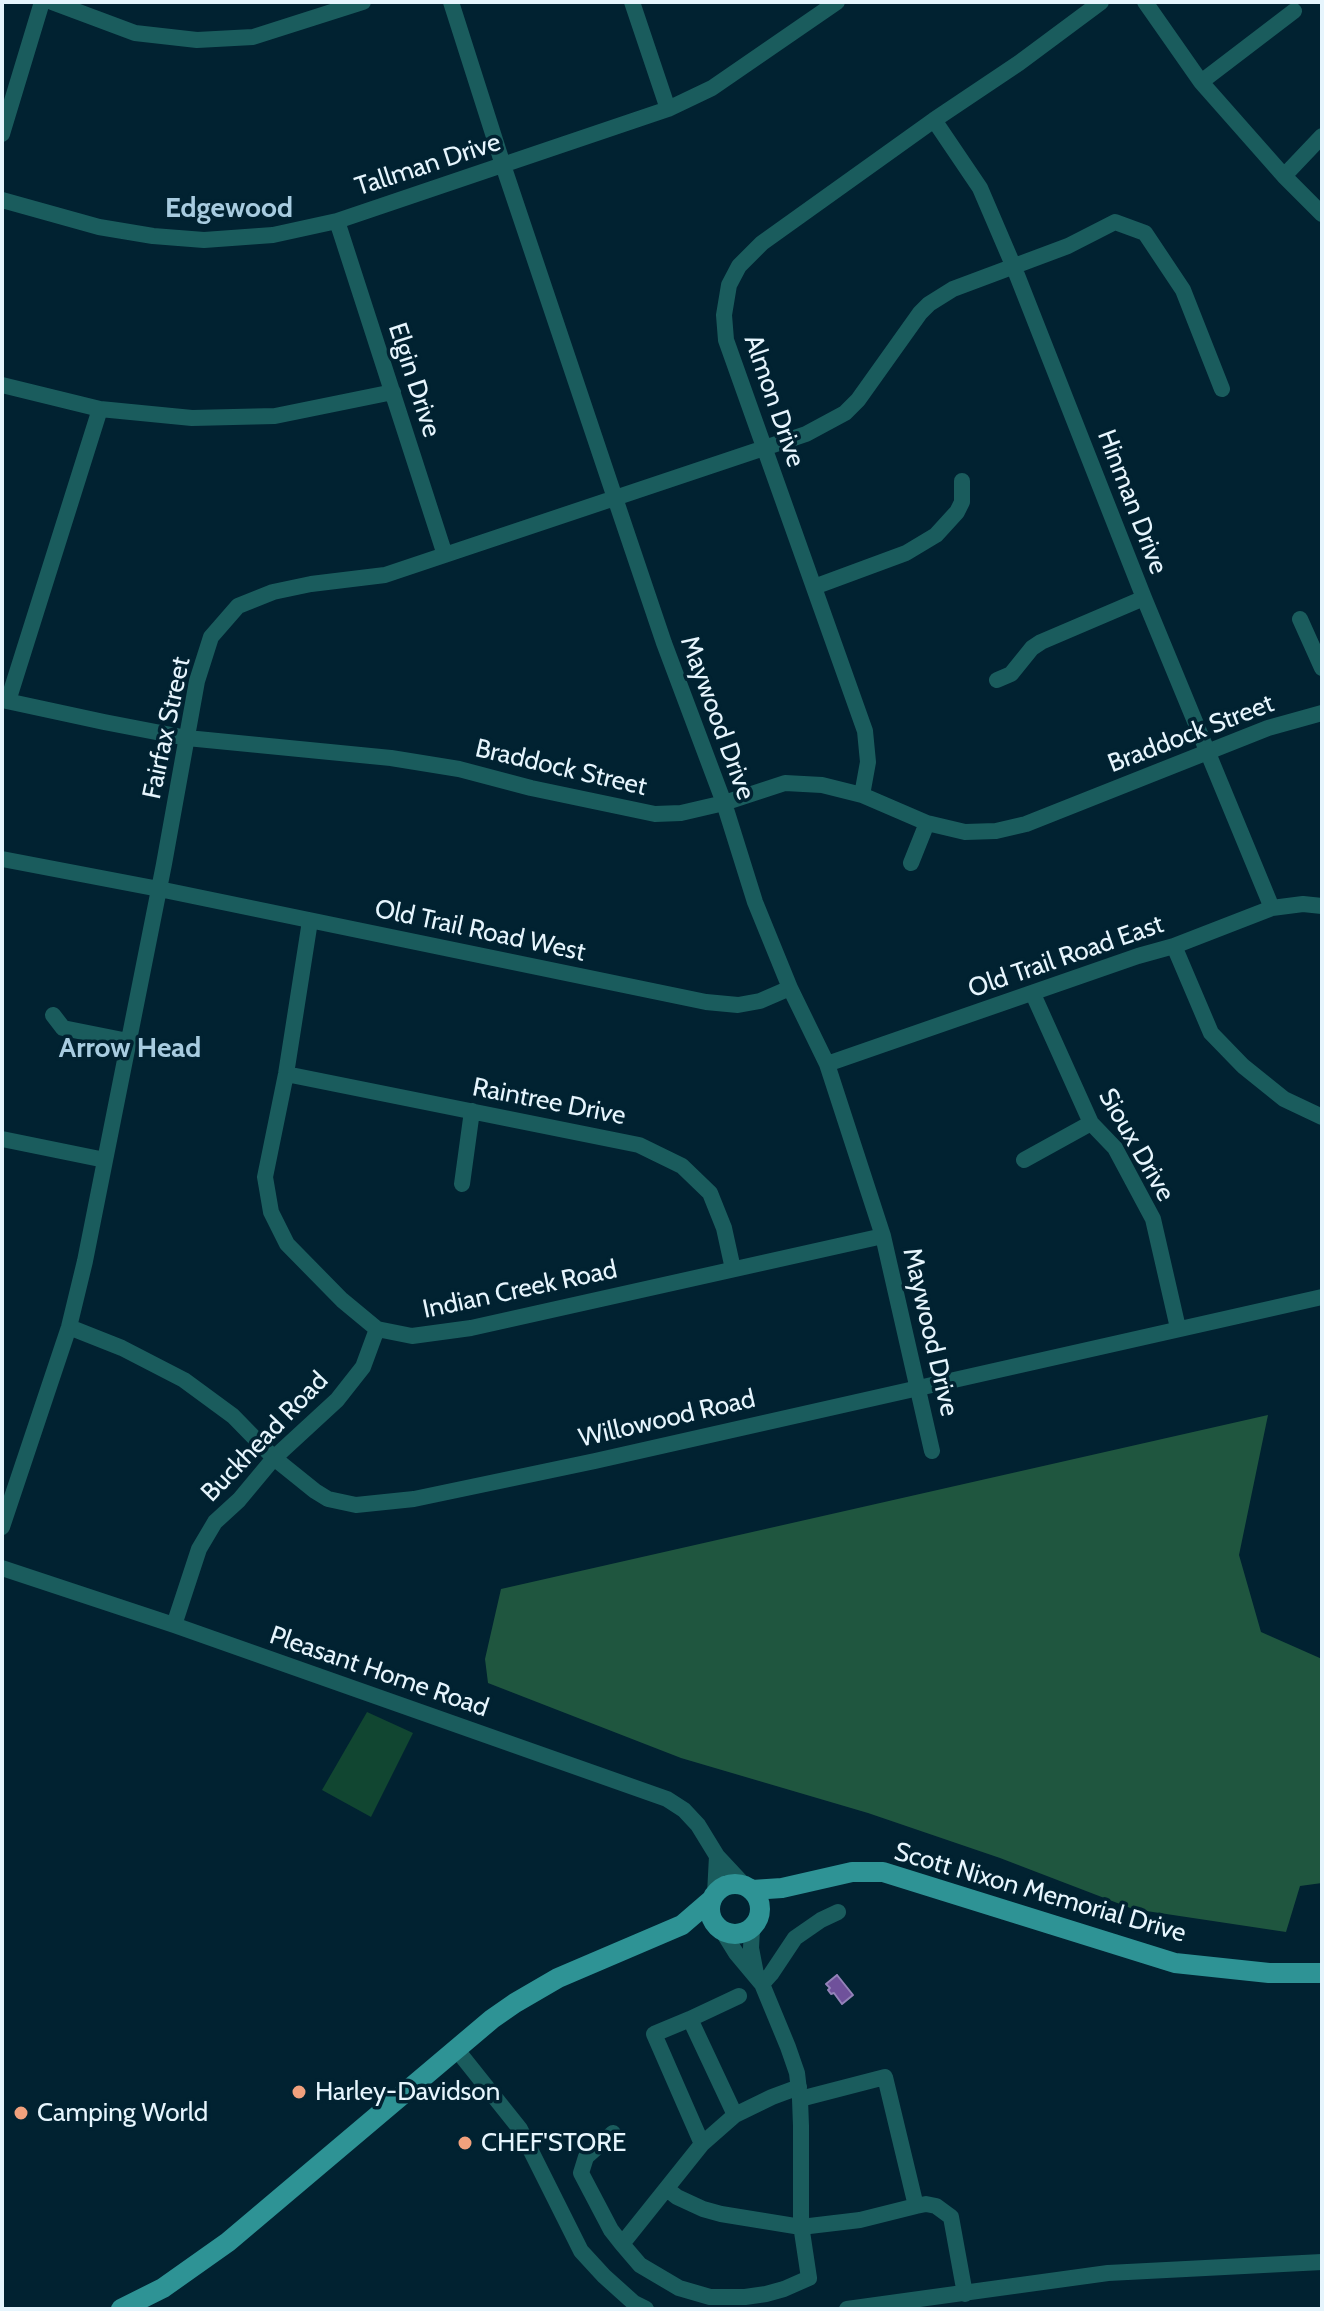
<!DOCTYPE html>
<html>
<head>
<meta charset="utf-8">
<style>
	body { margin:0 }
	#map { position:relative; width:1324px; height:2311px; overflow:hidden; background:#012231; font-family:Cabin,sans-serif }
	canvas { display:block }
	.frame { position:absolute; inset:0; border:4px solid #e6f5fd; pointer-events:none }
</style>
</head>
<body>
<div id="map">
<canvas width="1324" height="2311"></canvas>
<div class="frame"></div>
</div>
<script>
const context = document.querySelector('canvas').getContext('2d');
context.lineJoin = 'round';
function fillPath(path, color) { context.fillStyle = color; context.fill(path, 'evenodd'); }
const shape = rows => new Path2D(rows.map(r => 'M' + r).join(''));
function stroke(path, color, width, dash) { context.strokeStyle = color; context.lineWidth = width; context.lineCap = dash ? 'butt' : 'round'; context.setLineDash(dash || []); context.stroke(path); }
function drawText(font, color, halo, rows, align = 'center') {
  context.font = font + ' Cabin,sans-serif'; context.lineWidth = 7; context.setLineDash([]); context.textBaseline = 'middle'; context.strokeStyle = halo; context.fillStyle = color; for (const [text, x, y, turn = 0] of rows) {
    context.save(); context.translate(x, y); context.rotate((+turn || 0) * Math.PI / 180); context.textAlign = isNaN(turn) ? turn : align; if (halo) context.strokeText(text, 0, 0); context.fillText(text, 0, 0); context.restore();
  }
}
fillPath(shape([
	[367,1712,413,1733,371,1817,322,1790]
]), '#114631');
fillPath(shape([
	[1268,1415,1239,1555,1261,1632,1322,1659,1322,1883,1300,1886,1286,1932,1133,1909,1000,1858,868,1813,681,1758,488,1683,485,1659,501,1589]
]), '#1f563f');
const water = shape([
	[837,1975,853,1995,842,2004,834,1993,831,1994,828,1990,830,1988,826,1984,837,1975]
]);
fillPath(water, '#6f519b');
stroke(water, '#9382b8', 2);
stroke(shape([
	[52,2,135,33,197,40,253,37,363,2],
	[451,2,503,165,615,498,664,643,724,803,755,902,790,988,827,1064,883,1236,932,1451],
	[632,2,668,109],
	[1145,2,1201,82,1284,176,1322,214],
	[1201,82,1294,11],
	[934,120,980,188,1013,265,1144,598,1272,908],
	[2,134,42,2],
	[1284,176,1322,136],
	[2,200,99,227,153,236,204,240,273,235,337,221,668,109,712,88,837,2],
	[337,221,445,555],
	[2,385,100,409,192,418,275,416,393,392],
	[814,587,906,553,936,535,957,512,962,502,962,481],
	[1300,619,1322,668],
	[997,680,1011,674,1032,648,1041,642,1144,598],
	[2,700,104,722,187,738,391,758,459,769,531,788,655,814,681,813,724,803,785,783,822,785,862,795,927,823,965,832,996,831,1026,824,1268,728,1322,713],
	[8,701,100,409],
	[862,795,868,762,865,731,726,340,724,315,729,285,739,266,762,243,934,120,1019,63,1101,2],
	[2,859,159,889,706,1002,738,1005,760,1001,790,988],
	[911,863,927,823],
	[310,921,286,1074,265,1177,271,1212,287,1244,342,1300,377,1329,412,1336,471,1328,883,1236],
	[1174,946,1211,1033,1243,1066,1284,1099,1322,1117],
	[1033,994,1091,1123,1115,1148,1153,1219,1178,1328],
	[53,1015,63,1028,128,1041],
	[827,1064,1138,956,1174,946,1272,908,1303,904,1322,906],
	[286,1074,639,1145,682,1166,710,1193,724,1228,733,1269],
	[2,1139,105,1160],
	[1024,1160,1091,1123],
	[462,1184,472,1111],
	[69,1327,122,1348,184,1380,233,1416,274,1458,315,1491,328,1499,356,1505,414,1499,595,1461,1322,1297],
	[2,1527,69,1327,85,1261,164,864,197,681,211,637,238,606,273,592,311,584,385,575,806,434,845,413,858,400,920,313,929,304,953,289,1068,246,1115,222,1145,233,1183,290,1222,389],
	[2,1568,174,1625,667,1799,684,1810,698,1825,717,1856,745,1886],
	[174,1625,199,1549,215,1522,239,1500,274,1458,337,1400,363,1367,377,1329],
	[715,1894,717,1856],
	[752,1929,751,1948,756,1974],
	[723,1932,736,1953,762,1984,788,2047,797,2073,800,2099,801,2126,801,2225,809,2278,784,2289,766,2294,745,2297,710,2297,679,2288,640,2265,622,2244,702,2144,654,2034,690,2019,735,2115,772,2097,799,2087],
	[762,1984,771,1974,795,1938,821,1920,838,1912],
	[690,2019,739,1996],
	[457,2050,520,2129,581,2251,604,2276,634,2303,646,2309],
	[613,2133,586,2157,581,2173,611,2230,622,2244],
	[702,2144,735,2115],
	[667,2189,677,2197,703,2209,721,2214,801,2227,860,2220,916,2206,885,2077,800,2099],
	[916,2206,926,2204,936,2206,951,2217,965,2294],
	[847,2309,1108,2273,1322,2262]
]), '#1a5c5d', 16);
stroke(shape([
	'710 1909a25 25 0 1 1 50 0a25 25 0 1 1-50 0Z',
	[752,1890,782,1888,852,1872,883,1872,1175,1963,1269,1973,1322,1973],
	[121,2309,163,2288,228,2242,492,2019,515,2003,558,1978,682,1925,711,1900]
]), '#2e9395', 20);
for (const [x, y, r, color] of [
	[299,2092,8,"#f1a17d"],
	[21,2113,8,"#f1a17d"],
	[465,2143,8,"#f1a17d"]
]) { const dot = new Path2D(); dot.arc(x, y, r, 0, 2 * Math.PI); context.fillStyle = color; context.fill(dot); stroke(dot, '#012231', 3); }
drawText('26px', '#e6f5fd', '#012231', [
	["Tallman Drive",428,165,-18],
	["Elgin Drive",414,380,72],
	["Almon Drive",774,401,71],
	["Hinman Drive",1132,502,69],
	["Maywood Drive",717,718,70],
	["Fairfax Street",167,728,-78],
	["Braddock Street",1191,734,-21],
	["Braddock Street",561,768,13],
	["Old Trail Road West",480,931,12],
	["Old Trail Road East",1066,957,-19],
	["Raintree Drive",549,1102,11],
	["Sioux Drive",1136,1145,60],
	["Indian Creek Road",520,1290,-12],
	["Maywood Drive",930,1332,77],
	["Willowood Road",667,1419,-13],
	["Buckhead Road",265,1437,-46],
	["Pleasant Home Road",379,1672,19],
	["Scott Nixon Memorial Drive",1040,1893,16]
]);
drawText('26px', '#e6f5fd', '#012231', [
	["Harley-Davidson",315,2092],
	["Camping World",37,2113],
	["CHEF'STORE",481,2143]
], 'left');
drawText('bold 28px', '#a8cce0', '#012231', [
	["Edgewood",229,209],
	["Arrow Head",130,1049]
]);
</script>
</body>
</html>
